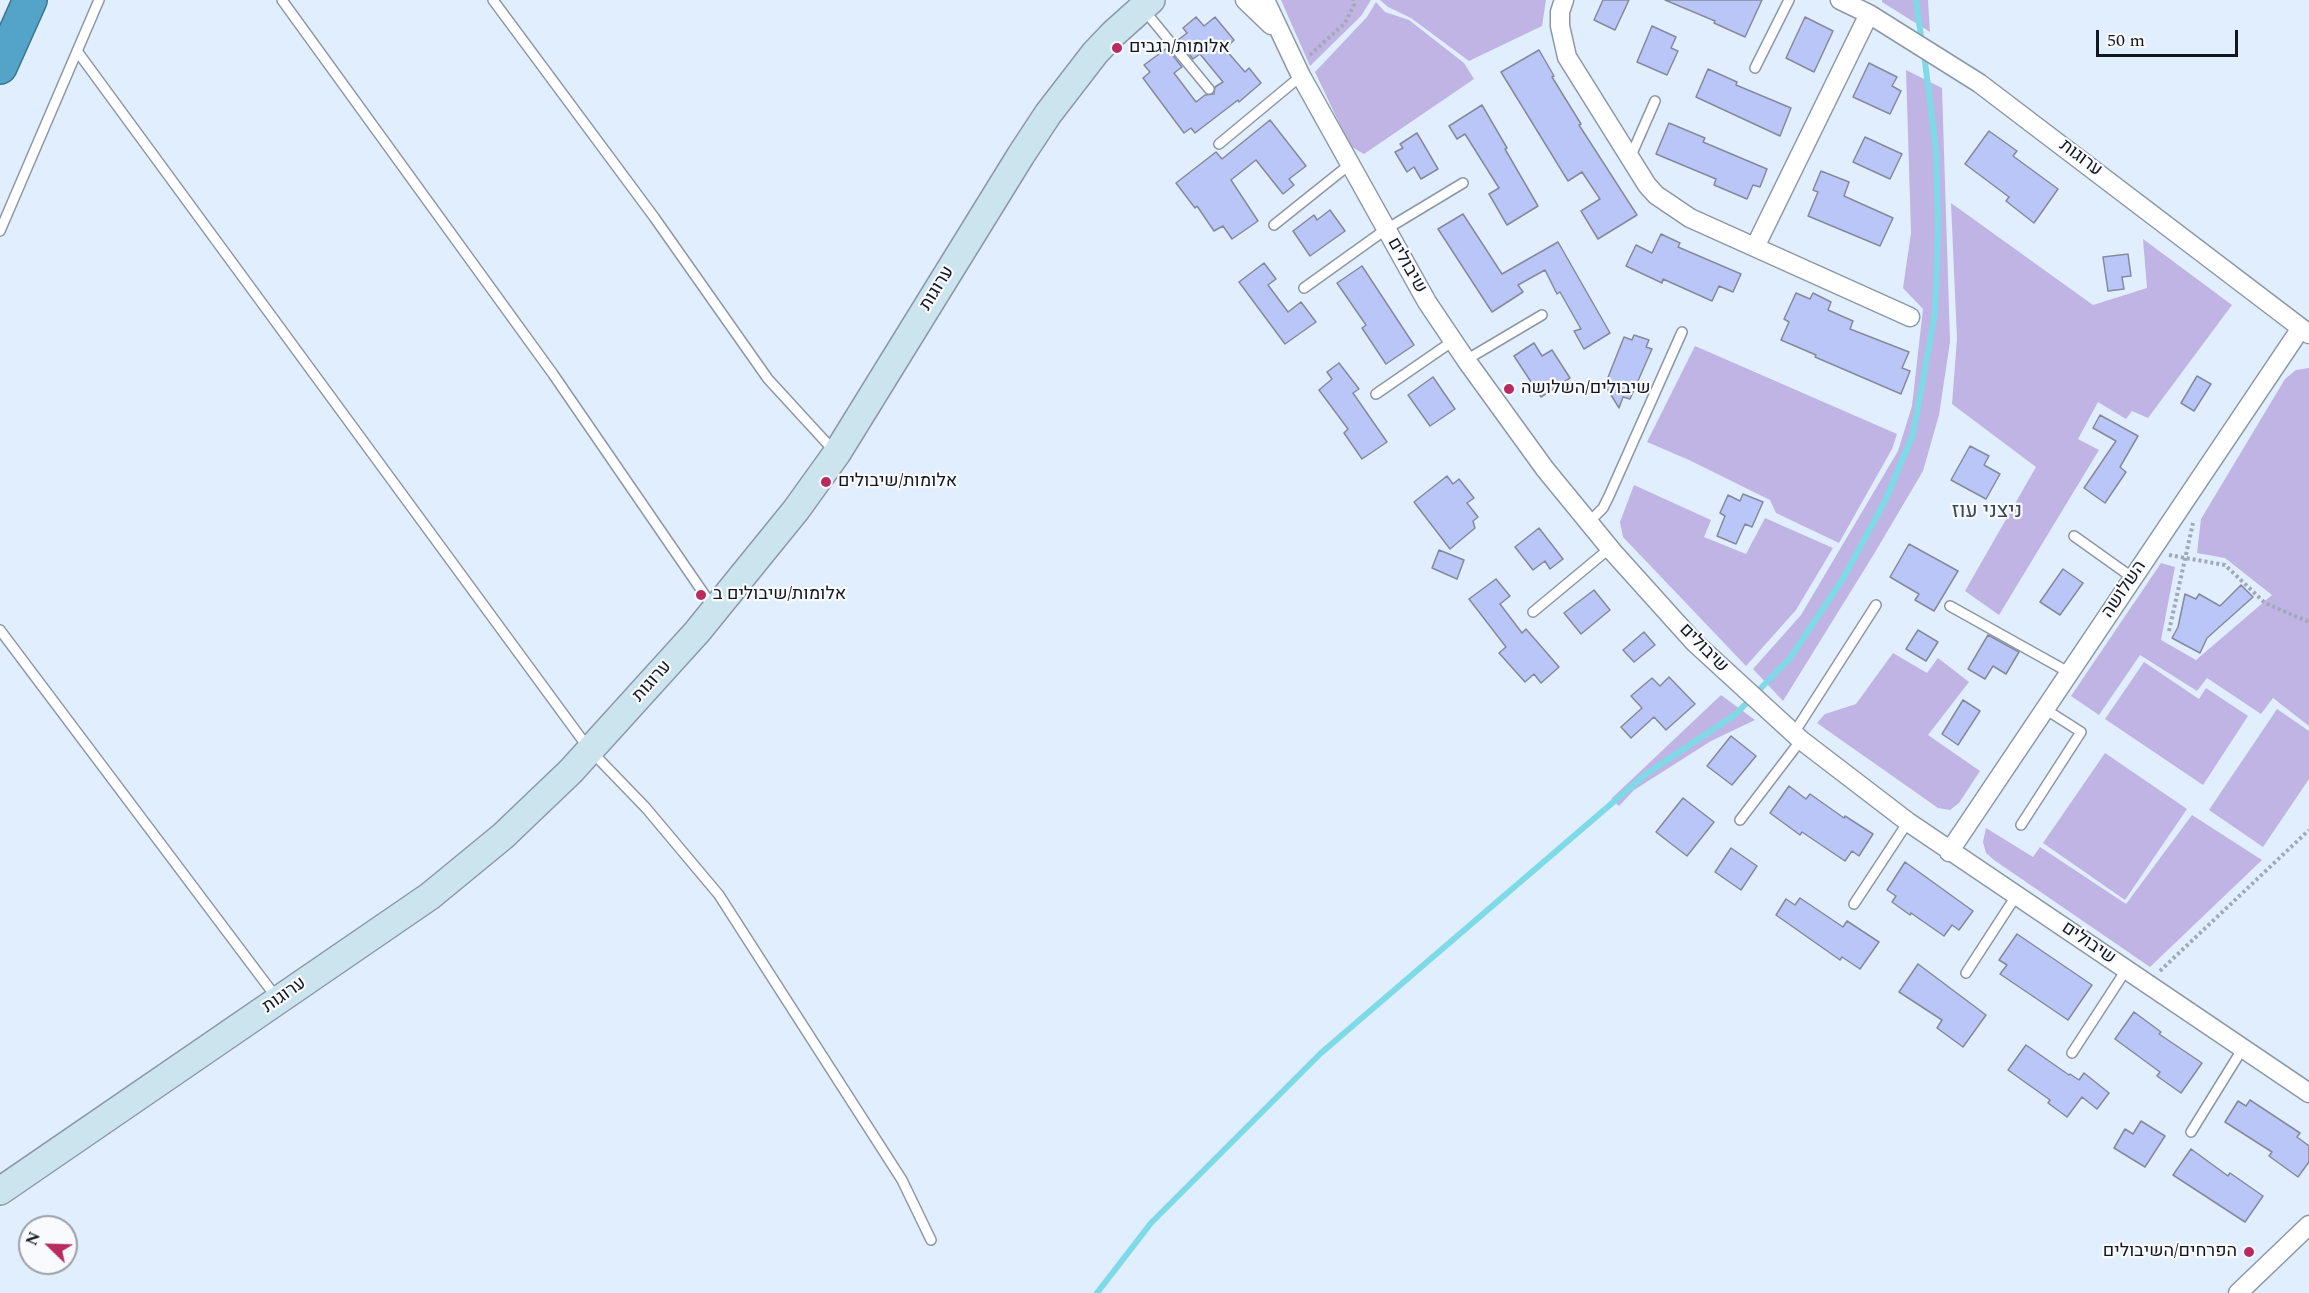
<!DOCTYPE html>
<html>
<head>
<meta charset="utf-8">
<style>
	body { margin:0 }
	#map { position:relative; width:2309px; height:1293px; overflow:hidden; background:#e1eefe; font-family:Spectral,serif }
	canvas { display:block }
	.north { position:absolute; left:18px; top:1215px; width:60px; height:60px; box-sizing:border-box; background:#f8fafe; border:2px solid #9c9fa4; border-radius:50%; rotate:293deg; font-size:16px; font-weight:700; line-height:24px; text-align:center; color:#12171d }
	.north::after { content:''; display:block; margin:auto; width:21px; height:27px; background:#b82b60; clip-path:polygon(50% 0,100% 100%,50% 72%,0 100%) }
	.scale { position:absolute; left:2096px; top:30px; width:142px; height:27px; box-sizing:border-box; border:3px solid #12171d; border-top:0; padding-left:8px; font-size:18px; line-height:21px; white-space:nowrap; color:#12171d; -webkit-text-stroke:4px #f8fafe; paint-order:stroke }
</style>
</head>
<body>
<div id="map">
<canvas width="2309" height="1293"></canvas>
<div class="north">N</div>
<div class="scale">50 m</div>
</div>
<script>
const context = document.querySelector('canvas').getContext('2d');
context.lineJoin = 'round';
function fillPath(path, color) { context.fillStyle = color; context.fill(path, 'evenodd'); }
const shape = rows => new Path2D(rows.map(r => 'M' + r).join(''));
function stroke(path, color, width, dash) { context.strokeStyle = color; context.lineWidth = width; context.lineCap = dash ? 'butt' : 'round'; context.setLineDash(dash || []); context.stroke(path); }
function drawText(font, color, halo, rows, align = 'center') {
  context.font = font + ' Spectral,Heebo,serif'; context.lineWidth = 4.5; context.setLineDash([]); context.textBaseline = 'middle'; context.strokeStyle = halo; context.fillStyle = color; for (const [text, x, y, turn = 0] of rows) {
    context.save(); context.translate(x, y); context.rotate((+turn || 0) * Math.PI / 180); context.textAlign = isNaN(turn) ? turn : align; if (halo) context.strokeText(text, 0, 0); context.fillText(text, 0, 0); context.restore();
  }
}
fillPath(shape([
	[1281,0,1371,0,1361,16,1310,66],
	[1380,0,1546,0,1542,26,1469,61,1411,18,1388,7],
	[1882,0,1928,0,1930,32,1882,2],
	[1376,2,1385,12,1409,20,1464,63,1474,79,1364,154,1350,146,1315,72,1367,17],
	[1906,70,1942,88,1950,342,1939,415,1923,471,1874,554,1783,701,1753,669,1801,615,1898,451,1912,406,1923,309,1903,288,1911,233],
	[1951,203,2093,305,2147,288,2143,239,2232,305,2148,418,2132,411,2126,419,2098,402,2078,439,2099,450,1999,615,1965,591,2036,467,1952,404,1957,339],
	[1695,346,1897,434,1892,449,1839,543,1776,513,1770,500,1689,460,1647,442],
	[2309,368,2309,726,2273,698,2261,714,2207,678,2197,691,2140,655,2099,715,2071,696,2161,563,2175,567,2161,640,2196,660,2272,595,2225,558,2197,553,2201,519,2285,379,2296,370],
	[1634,485,1711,520,1704,537,1746,554,1765,518,1833,548,1796,610,1746,666,1623,537,1620,522],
	[1893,653,1927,673,1938,658,1969,682,1928,735,1980,771,1959,803,1950,810,1938,808,1817,723,1825,714,1856,704],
	[2144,662,2199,699,2206,688,2248,716,2203,785,2105,719],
	[1721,695,1755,720,1711,741,1634,790,1619,806,1611,799],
	[2277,709,2309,731,2309,779,2263,847,2209,810],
	[2105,753,2187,809,2125,900,2043,843],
	[2192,815,2262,860,2150,967,1994,860,1986,853,1983,842,1986,828,2033,857,2040,847,2126,904]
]), '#c0b4e4');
stroke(shape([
	[1916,0,1922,44],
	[1097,1293,1151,1223,1321,1053,1646,774,1736,714,1790,658,1844,577,1886,499,1913,434,1935,313,1938,229,1936,150,1924,54]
]), '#7fdae7', 6);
const building = shape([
	[1603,0,1629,0,1615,30,1594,20,1603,0],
	[1665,0,1762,0,1745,37,1714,23,1715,21,1665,0],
	[1196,17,1204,26,1215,17,1234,40,1225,49,1245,72,1249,68,1261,83,1239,102,1238,100,1195,133,1191,128,1184,133,1143,78,1150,72,1144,65,1167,48,1182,67,1174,73,1196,102,1205,95,1214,94,1215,87,1223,82,1200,54,1193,59,1178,40,1187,33,1183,28,1196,17],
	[1805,17,1833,31,1814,72,1786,58,1805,17],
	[1652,26,1676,37,1671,48,1678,51,1667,75,1637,62,1652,26],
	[1539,50,1554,76,1552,77,1581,124,1579,125,1637,215,1598,239,1581,211,1600,199,1582,172,1568,181,1501,72,1539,50],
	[1869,63,1897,77,1892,86,1901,91,1890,114,1853,97,1869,63],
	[1708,69,1737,82,1736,85,1791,108,1780,136,1696,97,1708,69],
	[1482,105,1507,148,1505,149,1538,206,1507,225,1489,194,1499,188,1465,134,1457,139,1449,126,1482,105],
	[1270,120,1306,166,1289,179,1294,185,1283,194,1256,160,1231,180,1258,221,1232,239,1223,226,1214,231,1197,206,1195,208,1176,183,1216,152,1222,159,1270,120],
	[1669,123,1705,138,1703,142,1767,169,1760,187,1753,185,1747,199,1714,185,1716,179,1656,154,1669,123],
	[1989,131,2017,151,2013,156,2058,189,2034,223,2006,201,2009,197,1965,164,1989,131],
	[1417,133,1438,169,1421,179,1414,167,1407,172,1395,152,1403,148,1400,144,1417,133],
	[1865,137,1902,154,1890,179,1853,162,1865,137],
	[1821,171,1849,182,1844,196,1893,218,1880,246,1808,216,1818,192,1813,190,1821,171],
	[1330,210,1345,231,1310,256,1293,231,1314,215,1317,220,1330,210],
	[1463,214,1502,274,1558,242,1610,333,1584,349,1574,331,1581,329,1560,292,1557,294,1545,270,1518,285,1523,292,1492,312,1438,229,1463,214],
	[1661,234,1680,243,1678,247,1741,274,1733,292,1719,286,1712,301,1663,279,1662,283,1626,266,1636,245,1652,253,1661,234],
	[2128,254,2131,276,2122,277,2124,289,2108,291,2103,257,2128,254],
	[1264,263,1276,279,1268,285,1288,312,1301,302,1316,322,1285,344,1239,282,1264,263],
	[1362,266,1414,345,1386,364,1362,328,1366,325,1337,283,1362,266],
	[1796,293,1810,299,1813,293,1831,302,1828,310,1853,321,1850,329,1909,352,1902,368,1910,371,1901,394,1815,357,1816,355,1781,340,1789,322,1784,319,1796,293],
	[1634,335,1649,340,1646,347,1652,349,1630,399,1623,397,1619,408,1605,385,1624,337,1632,340,1634,335],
	[1534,343,1542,356,1552,350,1570,378,1541,397,1514,356,1534,343],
	[1339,363,1359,389,1353,393,1387,442,1362,459,1344,433,1348,429,1319,390,1332,379,1327,372,1339,363],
	[2197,376,2211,384,2194,411,2181,403,2197,376],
	[1433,377,1455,409,1430,426,1408,395,1433,377],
	[2100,415,2138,436,2120,467,2126,472,2105,503,2084,488,2116,441,2093,428,2100,415],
	[1970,446,1989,456,1984,465,2000,474,1986,499,1951,480,1970,446],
	[1447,476,1453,484,1459,479,1474,498,1467,503,1478,517,1473,521,1475,528,1450,549,1414,502,1447,476],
	[1743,494,1763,502,1752,527,1745,524,1736,544,1717,536,1725,516,1720,513,1728,495,1740,501,1743,494],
	[1539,528,1563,559,1550,569,1545,561,1533,570,1515,547,1539,528],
	[1909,544,1958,571,1934,611,1915,600,1919,594,1890,577,1909,544],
	[1439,550,1464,560,1457,579,1432,568,1439,550],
	[2063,569,2083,583,2060,615,2040,602,2063,569],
	[1496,579,1510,596,1500,604,1522,633,1526,629,1559,667,1541,683,1534,674,1525,682,1499,653,1506,647,1469,599,1496,579],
	[2241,585,2253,597,2207,638,2200,653,2172,638,2178,627,2185,594,2196,599,2199,594,2220,606,2241,585],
	[1594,590,1610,610,1581,634,1564,613,1594,590],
	[1918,630,1938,642,1926,661,1906,649,1918,630],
	[1644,632,1655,645,1634,662,1623,650,1644,632],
	[1988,635,2019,652,2006,674,1993,666,1985,679,1968,669,1988,635],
	[1669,677,1695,704,1666,730,1654,717,1631,738,1621,727,1642,708,1631,696,1652,678,1660,686,1669,677],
	[1963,700,1980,711,1958,745,1942,734,1963,700],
	[1731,736,1756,756,1732,785,1707,766,1731,736],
	[1789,786,1806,799,1810,794,1844,818,1845,816,1873,834,1859,856,1852,851,1845,861,1802,832,1800,835,1770,813,1789,786],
	[1683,798,1714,822,1687,856,1656,832,1683,798],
	[1731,848,1757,866,1741,890,1715,872,1731,848],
	[1905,862,1973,911,1959,930,1952,925,1944,936,1911,913,1910,915,1892,902,1896,896,1887,890,1905,862],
	[1800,898,1843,927,1847,921,1879,942,1860,969,1842,957,1840,960,1776,915,1786,899,1795,905,1800,898],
	[2017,934,2092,985,2068,1020,2000,974,2007,965,1999,960,2017,934],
	[1918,964,1986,1015,1963,1047,1937,1028,1942,1020,1899,992,1918,964],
	[2134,1012,2161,1032,2159,1034,2202,1063,2181,1093,2157,1076,2160,1072,2115,1039,2134,1012],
	[2026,1045,2069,1075,2070,1074,2079,1080,2084,1073,2109,1093,2097,1109,2082,1097,2067,1117,2048,1103,2050,1100,2008,1070,2026,1045],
	[2250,1100,2300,1133,2297,1137,2309,1146,2309,1162,2298,1177,2269,1156,2272,1152,2225,1122,2238,1101,2246,1106,2250,1100],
	[2141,1121,2165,1136,2145,1167,2114,1148,2125,1129,2133,1134,2141,1121],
	[2191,1149,2228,1176,2230,1173,2263,1196,2245,1222,2173,1175,2191,1149]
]);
fillPath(building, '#bac6f8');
stroke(building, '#858a9b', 1.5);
const lane = shape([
	[282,0,553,374,713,607],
	[493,0,654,217,768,379,835,452],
	[1144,10,1209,89],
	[77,51,589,749,646,808,719,895,902,1180,931,1240],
	[1755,68,1789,0],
	[1219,144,1301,76],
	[1630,158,1655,101],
	[1274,225,1349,165],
	[0,231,99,0],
	[1304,288,1385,230,1463,183],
	[1466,360,1542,315],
	[1376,394,1453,341],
	[1588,523,1603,508,1609,496,1682,332],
	[2074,536,2133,578],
	[1950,606,2070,673],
	[1533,612,1610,548],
	[0,630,276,997],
	[1794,733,1876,605],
	[1740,820,1801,740],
	[2021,825,2081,732,2045,709],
	[1854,904,1908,822],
	[1966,973,2016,896],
	[2072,1053,2126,970],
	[2191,1132,2243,1048]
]);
const street = shape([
	[1245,0,1271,25],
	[1265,0,1301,76,1427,302,1466,360,1545,469,1613,552,1694,642,1801,740,1908,822,2309,1093],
	[1564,0,1560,12,1560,26,1567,57,1647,185,1656,195,1690,218,1910,317],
	[1840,0,1869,14,1979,83,2309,334],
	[1755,247,1869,14],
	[1949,852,2301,328],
	[2238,1293,2309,1225]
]);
const secondary = shape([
	[0,1191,430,896,503,836,571,771,697,632,796,510,837,453,1021,155,1048,114,1095,53,1113,34,1151,0]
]);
const highway = shape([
	[0,67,30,0]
]);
stroke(lane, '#8c98a7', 12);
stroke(street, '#8c98a7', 21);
stroke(secondary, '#8c98a7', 30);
stroke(highway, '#3c738c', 36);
stroke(shape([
	[1310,55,1345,23,1354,5,1353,0],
	[2169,555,2225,565,2265,603,2309,622],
	[2169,631,2193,523],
	[2160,971,2309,830]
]), '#a0aab7', 4, [3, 3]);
stroke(lane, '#fff', 9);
stroke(street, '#fff', 18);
stroke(secondary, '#cbe4ee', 27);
stroke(highway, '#53a4c8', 33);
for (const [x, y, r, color] of [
	[1117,48,6,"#b82b60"],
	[1509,389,6,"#b82b60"],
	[826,482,6,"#b82b60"],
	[701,595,6,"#b82b60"],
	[2249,1252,6,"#b82b60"]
]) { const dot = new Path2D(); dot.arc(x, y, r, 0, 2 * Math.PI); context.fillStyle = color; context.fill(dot); stroke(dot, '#f8fafe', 2); }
drawText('18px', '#12171d', '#f8fafe', [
	["אלומות/רגבים",1129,48],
	["שיבולים/השלושה",1521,389],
	["אלומות/שיבולים",838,482],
	["אלומות/שיבולים ב",713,595],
	["הפרחים/השיבולים",2237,1252,"right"]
], 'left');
drawText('18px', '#12171d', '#f8fafe', [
	["ערוגות",2080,159,37],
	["שיבולים",1406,266,60],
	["ערוגות",938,289,-58],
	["השלושה",2125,590,-56],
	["שיבולים",1703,649,45],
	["ערוגות",653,682,-48],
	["שיבולים",2088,944,34],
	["ערוגות",285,996,-35]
]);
drawText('21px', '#3c4754', '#f8fafe', [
	["ניצני עוז",1987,513]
]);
</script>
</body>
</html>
